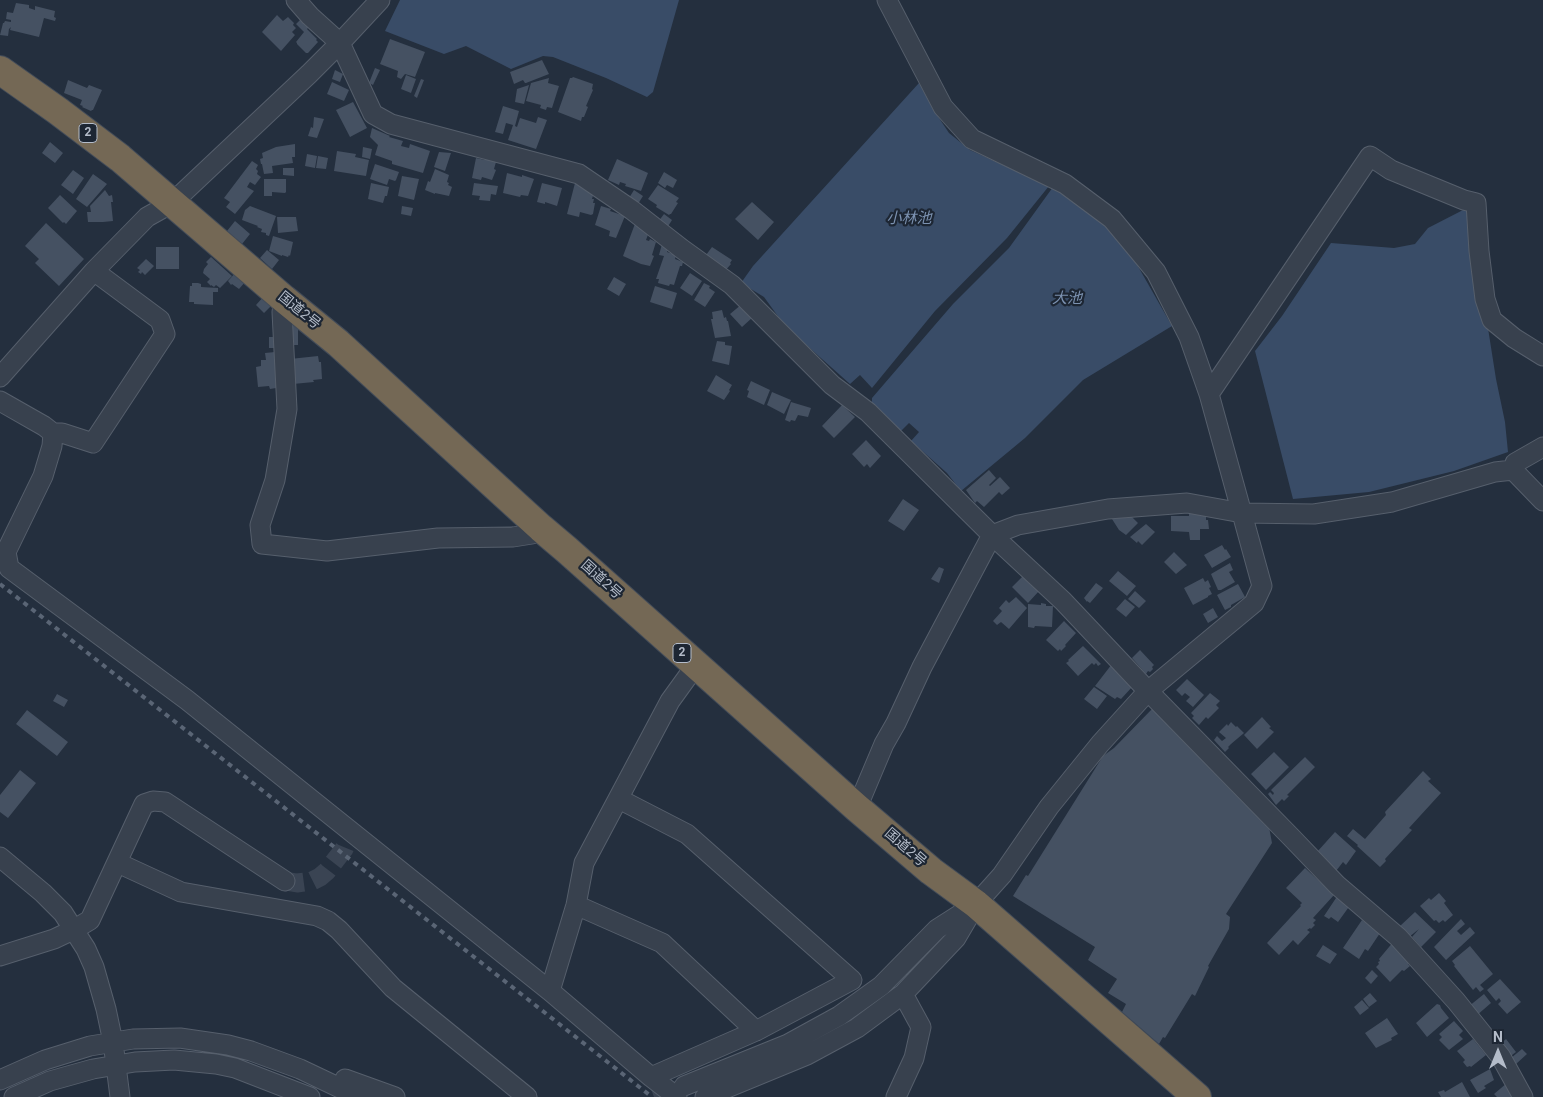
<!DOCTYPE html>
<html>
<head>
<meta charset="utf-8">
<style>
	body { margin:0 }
	#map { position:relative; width:1543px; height:1097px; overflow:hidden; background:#242f3e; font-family:Roboto,sans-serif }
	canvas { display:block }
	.north { position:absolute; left:1473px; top:1027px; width:50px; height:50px; -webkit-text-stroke:4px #1d2633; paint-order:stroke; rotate:0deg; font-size:14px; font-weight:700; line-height:20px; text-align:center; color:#b4bcc9 }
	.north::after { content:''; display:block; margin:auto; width:18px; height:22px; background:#b4bcc9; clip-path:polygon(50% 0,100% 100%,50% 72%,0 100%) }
</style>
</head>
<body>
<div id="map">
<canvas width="1543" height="1097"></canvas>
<div class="north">N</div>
</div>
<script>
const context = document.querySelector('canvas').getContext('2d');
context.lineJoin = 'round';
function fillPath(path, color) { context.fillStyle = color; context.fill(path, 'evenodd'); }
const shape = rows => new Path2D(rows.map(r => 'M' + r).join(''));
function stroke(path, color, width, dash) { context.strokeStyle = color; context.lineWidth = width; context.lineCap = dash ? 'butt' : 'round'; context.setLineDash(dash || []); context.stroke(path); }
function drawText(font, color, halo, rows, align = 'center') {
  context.font = font + ' Roboto,"Noto Sans JP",sans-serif'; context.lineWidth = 4.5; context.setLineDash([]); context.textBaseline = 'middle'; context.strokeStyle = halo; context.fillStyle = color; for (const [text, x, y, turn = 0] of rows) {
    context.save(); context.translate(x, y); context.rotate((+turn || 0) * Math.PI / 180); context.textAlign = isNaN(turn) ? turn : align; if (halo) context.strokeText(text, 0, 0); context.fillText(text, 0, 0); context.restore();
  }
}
fillPath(shape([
	[400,0,679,0,653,92,647,97,606,78,553,57,543,56,511,69,466,46,444,54,385,31],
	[919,83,933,109,949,133,970,150,1049,186,1007,238,935,311,872,388,860,375,850,384,785,326,764,297,741,283,753,266],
	[1053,187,1101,222,1131,254,1172,326,1083,380,1025,438,961,491,947,473,911,441,919,432,909,423,901,431,872,403,872,398,953,304,1009,248],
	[1465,209,1470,214,1496,379,1505,422,1508,452,1454,471,1369,492,1293,499,1255,351,1282,316,1331,243,1394,248,1415,244,1428,228]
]), '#394c67');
fillPath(shape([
	[16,3,29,5,29,8,35,10,35,6,55,11,54,17,56,18,55,21,44,18,39,37,10,30,11,27,9,29,8,36,0,35,3,23,4,23,5,21,11,22,11,20,6,19,7,12,13,13],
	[277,15,283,21,288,17,294,23,293,25,296,28,292,32,295,35,281,51,262,32],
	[303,17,311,25,307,29,317,39,316,40,318,42,308,53,306,53,297,44,297,43,296,42,304,32,296,24],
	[390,39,425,52,415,77,405,74,401,79,397,77,398,71,380,64],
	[542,60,549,74,526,83,525,83,523,80,514,84,510,72],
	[375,68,380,70,373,85,369,83],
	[335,70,343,74,340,82,332,79],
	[406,75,416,79,411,93,401,89],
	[573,77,593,84,592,89,593,90,586,106,588,107,584,117,582,117,581,121,558,112,570,78,572,78],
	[549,78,548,83,559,86,552,108,547,107,546,110,540,108,541,105,526,101,531,83],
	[421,79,424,80,417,98,414,96],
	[68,80,87,88,89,85,102,90,93,110,92,110,91,111,82,107,83,106,80,105,82,100,64,93],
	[332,82,349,90,344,101,327,94],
	[529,85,524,104,515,102,517,89],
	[353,102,367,128,350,137,336,110],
	[503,106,519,111,515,126,517,127,520,118,536,123,538,117,547,120,536,149,508,140,513,125,506,123,503,134,495,132],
	[314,117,324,119,317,138,308,136,311,127,313,128],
	[372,128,390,136,389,137,403,141,401,146,409,148,410,144,430,151,423,173,392,164,392,161,375,155,378,145,370,137],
	[50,142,63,153,55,163,42,153],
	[295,144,295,157,292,157,293,163,272,166,273,173,264,174,262,164,261,164,260,159,263,158,262,153,276,147],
	[363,147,372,149,370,159,362,157],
	[337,151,356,154,355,157,369,160,366,176,334,171],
	[439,152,451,153,445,171,434,167],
	[307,154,317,156,315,168,305,166],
	[318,156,328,158,326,169,316,168],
	[476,158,485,160,485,158,494,160,493,161,496,162,494,169,496,170,492,180,482,177,481,180,472,178],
	[617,159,648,173,641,191,625,186,626,184,620,182,619,185,608,180],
	[252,161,258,165,256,169,258,171,257,174,261,177,255,185,250,182,247,187,254,191,235,214,226,207,230,202,224,198],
	[375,164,399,172,396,180,395,181,389,179,387,185,370,179],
	[283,168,294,168,294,176,283,175],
	[435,169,449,175,447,182,449,183,448,185,452,187,449,196,435,193,435,194,425,190,428,181,430,182],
	[73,170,84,178,73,194,61,185],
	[664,172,677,180,673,188,667,185,665,188,658,183],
	[507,173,522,177,522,175,534,179,528,196,521,195,520,197,503,193],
	[93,174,107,184,87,207,76,199],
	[402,176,419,179,414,200,398,196],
	[264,179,286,179,286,192,285,193,272,192,272,196,264,196],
	[371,183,389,187,387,196,385,196,383,203,368,199],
	[474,183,498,186,496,195,491,194,490,201,479,200,480,196,472,195],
	[542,183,562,188,557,206,545,202,545,204,537,202],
	[575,183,583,186,594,192,592,199,594,199,593,203,595,203,593,214,591,215,580,212,579,217,567,214],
	[658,185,679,198,676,202,678,203,671,214,670,214,669,215,656,207,657,205,648,199],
	[105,190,109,196,112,195,113,202,111,202,113,221,103,222,88,222,87,212,91,212,90,206],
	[634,190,643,196,638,204,629,198],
	[60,195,77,211,66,224,64,222,63,223,48,208],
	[752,202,774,222,758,240,735,219],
	[250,206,276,216,269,236,266,235,266,233,261,232,262,229,257,227,258,226,242,220,245,210],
	[402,206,413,208,411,216,401,214],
	[601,206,611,209,610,211,625,216,616,238,609,236,610,231,595,225],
	[664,214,672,220,667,228,658,222],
	[277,217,296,217,298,231,278,233],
	[235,221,250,234,242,244,227,231],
	[636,221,649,232,646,240,649,241,650,239,656,242,652,255,654,256,650,266,641,264,623,256],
	[46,223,84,259,59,286,35,263,39,259,25,246],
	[273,236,293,242,290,256,289,255,288,257,282,255,282,256,269,251],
	[662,244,669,246,667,252,676,255,675,259,683,262,682,266,680,266,674,285,670,284,669,286,658,283,659,279,656,279,664,256,659,255],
	[156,247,179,247,179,269,156,269],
	[712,247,732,260,730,263,731,264,724,272,703,259],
	[267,250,279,260,272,269,260,258],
	[211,257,232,276,220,288,216,285,214,287,211,285,211,286,207,282,210,279,203,273,204,269,208,264,206,262],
	[146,259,154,266,145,275,142,272,141,274,138,272,140,270,137,268],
	[236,272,246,281,239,289,232,284,231,285,228,281],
	[690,273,702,281,692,296,680,288],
	[614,277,626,284,619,296,607,289],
	[192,283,198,283,201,284,201,287,218,288,218,292,213,292,213,305,194,304,194,302,189,302,190,286,192,286],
	[704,283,710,286,709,288,715,292,705,307,694,300],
	[655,286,677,293,672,309,650,302],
	[264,296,273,304,264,313,256,305],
	[742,304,753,317,742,327,730,314],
	[722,310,724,318,726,317,727,321,728,321,731,336,715,338,711,319,713,319,712,312],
	[286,325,298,325,298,345,286,345],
	[269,337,278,337,282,387,270,389,269,386,258,387,256,367,261,366,261,360,266,360,265,353,275,352,275,348,269,348],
	[717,341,725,342,725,345,732,346,729,365,712,361],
	[318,356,319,362,321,362,322,379,313,380,314,382,293,384,290,359],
	[716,375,732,385,729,390,730,391,724,400,707,391],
	[751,381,770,390,764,405,747,397,749,391,747,390],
	[772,392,791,400,784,414,767,405],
	[791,402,811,408,808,417,798,415,795,421,791,420,790,422,785,420],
	[842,405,855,417,834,438,822,426],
	[866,440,881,456,870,468,867,464,864,467,852,454],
	[989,470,996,478,989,485,990,486,1000,477,1010,488,1002,495,999,492,984,507,977,501,975,503,966,490],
	[903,499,919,510,904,531,888,521],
	[1189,511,1206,511,1206,520,1208,520,1209,529,1200,529,1200,540,1190,540,1189,532,1171,531,1171,516,1189,516],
	[1128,513,1138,523,1126,535,1119,530,1112,519,1115,516],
	[1146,524,1155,532,1142,545,1138,541,1137,543,1130,537],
	[1222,545,1225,550,1226,549,1231,557,1212,568,1204,555],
	[1174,552,1187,565,1176,574,1164,562],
	[1230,563,1233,570,1229,572,1235,582,1221,590,1218,590,1211,574],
	[939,567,944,569,939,583,931,579],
	[1118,571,1136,586,1127,596,1109,581],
	[1023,576,1039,591,1028,603,1012,587],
	[1203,578,1205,582,1208,580,1211,587,1209,588,1212,594,1208,596,1208,597,1193,605,1184,588],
	[1096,583,1103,588,1090,603,1087,601,1087,602,1084,598],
	[1238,584,1245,597,1231,605,1231,607,1225,610,1217,595],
	[1135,591,1146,601,1139,608,1128,599],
	[1016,597,1027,608,1009,629,1001,622,997,625,993,621,1002,611,999,608,1006,600,1009,603],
	[1125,599,1135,607,1126,617,1116,609],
	[1041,603,1046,604,1046,606,1053,606,1052,627,1035,626,1034,628,1028,627,1028,604,1041,605],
	[1213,608,1218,617,1208,623,1203,614],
	[1064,621,1076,633,1065,645,1066,646,1061,651,1060,649,1058,651,1046,640],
	[1083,646,1101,664,1098,666,1096,663,1094,665,1092,663,1078,676,1066,663,1069,661,1068,660],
	[1140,650,1154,665,1152,667,1153,669,1150,672,1148,671,1146,674,1132,658],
	[1112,664,1133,686,1121,699,1117,697,1115,699,1095,686],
	[1187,679,1204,695,1193,707,1186,701,1190,697,1185,693,1182,696,1176,690],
	[1094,687,1107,696,1097,709,1084,699],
	[1210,693,1220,701,1216,705,1219,708,1208,719,1206,717,1199,725,1192,718,1194,716,1191,713],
	[57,694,68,700,64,707,53,701],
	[1152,709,1269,827,1272,843,1226,914,1230,917,1229,929,1208,966,1209,967,1195,996,1192,994,1165,1038,1163,1037,1159,1044,1122,1012,1126,1004,1108,993,1117,979,1088,960,1095,947,1013,896,1026,875,1028,876,1103,756,1114,748],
	[27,710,68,742,57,756,16,724],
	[1262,717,1271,727,1269,728,1274,732,1257,749,1244,735],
	[1231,722,1236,727,1237,726,1244,733,1231,744,1228,747,1229,748,1225,752,1214,740,1217,736,1222,741,1226,738,1219,732,1227,724,1228,726],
	[1274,752,1289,767,1266,790,1251,774],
	[1305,757,1315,767,1287,795,1289,796,1284,801,1282,799,1276,805,1268,794,1270,792,1273,795,1274,793,1271,790],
	[20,770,36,783,8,818,0,812,0,795],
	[1423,771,1431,779,1428,781,1441,793,1409,828,1412,830,1385,859,1386,861,1380,867,1357,846,1358,845,1347,836,1353,829,1365,839,1386,815,1385,812],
	[1335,832,1356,851,1346,865,1343,862,1336,871,1317,852],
	[1305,868,1334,895,1313,918,1316,920,1313,923,1315,925,1311,929,1310,928,1307,930,1310,932,1298,945,1293,940,1279,955,1267,943,1301,906,1300,905,1302,903,1286,888],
	[1439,893,1446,901,1444,903,1453,915,1445,922,1443,920,1439,923,1436,920,1434,921,1420,906,1429,898,1431,900],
	[1338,895,1351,904,1338,922,1331,917,1329,919,1324,916],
	[1415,912,1436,932,1421,947,1412,937,1419,929,1409,937,1400,926],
	[1461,919,1465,924,1457,931,1461,935,1470,927,1475,933,1446,960,1434,947],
	[1362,920,1380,933,1368,951,1365,949,1359,959,1343,948],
	[1394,941,1412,960,1408,964,1410,966,1404,971,1402,970,1390,982,1376,967,1379,964,1378,962,1380,961,1379,959],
	[1323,945,1337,954,1330,964,1316,956],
	[1470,946,1493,974,1480,985,1484,989,1480,992,1476,987,1473,990,1454,966,1455,965,1452,961],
	[1372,970,1378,976,1371,984,1365,978],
	[1500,979,1521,1002,1507,1014,1498,1004,1501,1001,1499,998,1496,1001,1487,990],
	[1370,993,1377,1001,1369,1007,1363,999],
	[1484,994,1491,1003,1476,1016,1468,1007],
	[1362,1000,1369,1008,1360,1015,1354,1007],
	[1437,1004,1440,1005,1441,1008,1449,1018,1427,1037,1416,1023],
	[1387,1018,1398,1034,1391,1038,1392,1040,1376,1048,1365,1033],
	[1454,1021,1463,1031,1459,1035,1463,1039,1449,1050,1439,1040,1442,1037,1439,1034],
	[1473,1039,1486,1055,1471,1067,1470,1066,1467,1067,1463,1062,1465,1060,1457,1051],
	[1506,1039,1516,1052,1508,1058,1498,1046],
	[1522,1049,1527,1054,1516,1064,1511,1058],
	[1490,1069,1494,1080,1484,1086,1486,1088,1478,1093,1470,1080],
	[1462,1082,1470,1097,1441,1097,1438,1092,1444,1090,1445,1092],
	[1507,1083,1517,1097,1497,1097,1494,1094]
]), '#455162');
stroke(shape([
	[285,881,297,883,312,881,320,877,327,871,344,849,346,844],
	[654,1097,683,1086]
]), '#3a4453', 19, [19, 9]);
const minor = shape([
	[296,0,310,16,340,43,373,114,391,124,579,174,632,210,682,249,732,285,832,385,868,412,992,535,1063,601,1148,691,1291,837,1337,885,1398,937,1456,1001,1501,1057,1523,1097],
	[284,299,282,312,287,409,275,480,260,525,262,544,327,551,438,538,513,537,532,534,541,528],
	[0,377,94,271,147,217,172,203,309,74,340,43,380,0],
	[1209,394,1370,156,1391,170,1464,200,1476,203,1479,251,1485,299,1492,320,1514,338,1543,356],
	[0,401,44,426,53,433,52,446,43,476,6,552,9,568,187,700,550,991,651,1077,677,1097],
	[53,433,62,433,93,443,165,334,160,320,94,271],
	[1513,470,1515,463,1543,447],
	[619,799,687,834,852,980,756,1031,651,1077],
	[857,808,884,744,896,723,922,667,992,535,1018,525,1108,509,1187,503,1242,513,1314,514,1392,502,1495,472,1513,470,1543,501],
	[0,857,43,893,63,913,86,949,94,967,106,1009,113,1042,120,1097],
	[118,863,181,892,317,916,328,921,339,930,393,988,527,1097],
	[576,905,662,943,756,1031],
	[0,956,54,939,75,929,90,920,144,804,153,801,165,802,285,881],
	[550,991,576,905,584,863,670,701,696,665],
	[345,1079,395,1097],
	[0,1080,45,1060,90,1046,133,1039,180,1038,228,1045,251,1051,300,1069,359,1097],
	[684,1086,788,1044,839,1016,881,986,937,929,973,906],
	[14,1097,50,1081,93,1069,135,1062,174,1060,216,1064,235,1068,310,1097],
	[705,1097,807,1055,857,1028,903,994,956,938,976,904,1002,875,1049,807,1100,744,1148,691,1254,603,1262,586,1209,394,1189,337,1156,272,1112,219,1065,184,972,139,943,107,887,0],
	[896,1097,914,1058,921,1027,903,994]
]);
const highway = shape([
	[0,70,58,111,120,158,284,299,338,343,541,528,567,550,857,808,931,871,976,904,1197,1097]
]);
stroke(minor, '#565f6c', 21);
stroke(highway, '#434c59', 30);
stroke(minor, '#38414e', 19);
stroke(highway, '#746855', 28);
stroke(shape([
	[0,584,652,1097]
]), '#5a6575', 4, [5, 5]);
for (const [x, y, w] of [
	[88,133,18],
	[682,653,18]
]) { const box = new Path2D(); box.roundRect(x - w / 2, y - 9.5, w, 19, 4); context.fillStyle = '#1d2633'; context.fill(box); stroke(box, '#b4bcc9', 1); }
drawText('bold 12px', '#b4bcc9', null, [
	["2",88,133],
	["2",682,653]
]);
drawText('14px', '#b4bcc9', '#1d2633', [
	["国道2号",299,311,39],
	["国道2号",601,580,42],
	["国道2号",905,848,41]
]);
drawText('italic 15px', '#7c92b1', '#1d2633', [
	["小林池",909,219],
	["大池",1067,299]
]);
</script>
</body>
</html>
